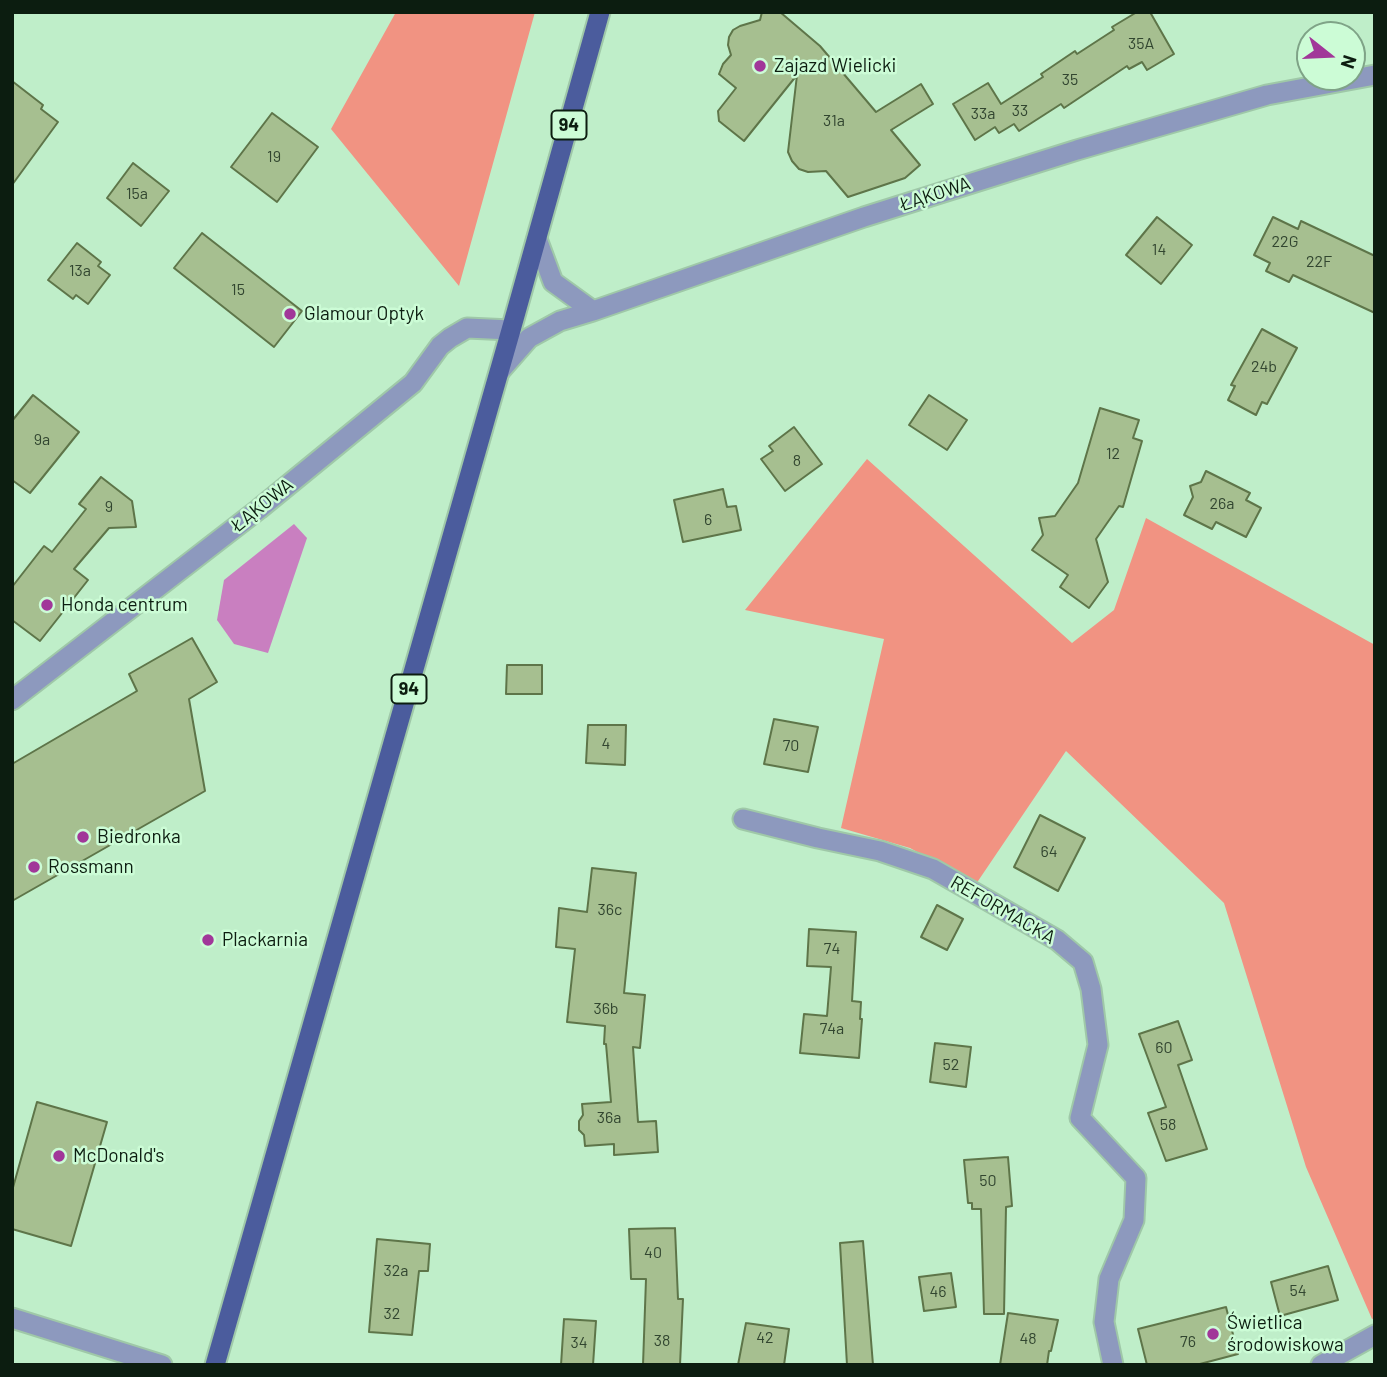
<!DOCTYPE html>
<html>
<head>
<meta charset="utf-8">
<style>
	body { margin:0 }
	#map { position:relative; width:1387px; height:1377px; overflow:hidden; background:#bfeec9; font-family:Barlow,sans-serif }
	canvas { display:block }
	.frame { position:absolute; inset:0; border:14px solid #0c1d10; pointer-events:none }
	.north { position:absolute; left:1296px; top:21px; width:70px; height:70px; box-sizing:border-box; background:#ccfcd6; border:2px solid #7fa387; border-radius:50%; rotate:108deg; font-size:19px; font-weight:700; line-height:28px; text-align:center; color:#0c1d10 }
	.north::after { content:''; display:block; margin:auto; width:24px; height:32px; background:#a13799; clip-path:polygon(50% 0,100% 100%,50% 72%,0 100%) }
</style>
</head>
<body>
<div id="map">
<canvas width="1387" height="1377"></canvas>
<div class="frame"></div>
<div class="north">N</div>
</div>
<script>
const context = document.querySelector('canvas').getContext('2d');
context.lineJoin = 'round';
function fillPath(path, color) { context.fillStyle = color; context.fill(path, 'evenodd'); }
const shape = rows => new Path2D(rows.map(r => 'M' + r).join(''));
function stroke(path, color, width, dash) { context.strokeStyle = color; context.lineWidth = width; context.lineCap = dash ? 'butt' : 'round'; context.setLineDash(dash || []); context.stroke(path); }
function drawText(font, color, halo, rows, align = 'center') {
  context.font = font + ' Barlow,sans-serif'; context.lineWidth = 5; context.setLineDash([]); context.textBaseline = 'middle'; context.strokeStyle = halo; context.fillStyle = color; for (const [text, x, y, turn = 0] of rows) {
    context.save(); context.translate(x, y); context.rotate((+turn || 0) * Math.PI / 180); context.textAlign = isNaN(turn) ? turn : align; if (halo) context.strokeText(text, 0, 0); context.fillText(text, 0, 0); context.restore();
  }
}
fillPath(shape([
	[396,12,535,12,459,286,331,129],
	[867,459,1072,643,1114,610,1146,518,1375,645,1375,1318,1372,1319,1306,1167,1224,903,1066,751,976,884,910,848,841,828,884,639,745,610]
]), '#f19382');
fillPath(shape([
	[294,524,307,538,268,653,234,644,217,620,224,580]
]), '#c97fc0');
const building = shape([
	[762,12,780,12,820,46,876,112,921,84,933,104,891,130,920,165,905,178,848,197,826,171,808,172,799,169,792,161,788,152,797,75,744,141,719,121,718,111,736,88,719,74,723,64,731,55,728,45,729,37,733,30,740,26,760,20,762,12],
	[1137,12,1150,12,1174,54,1147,70,1142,62,1129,69,1127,66,1064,108,1061,104,1019,131,1014,124,999,133,995,127,975,140,953,104,988,83,1001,104,1043,77,1041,74,1075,51,1077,54,1114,30,1112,27,1137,12],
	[12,81,43,105,41,109,58,122,12,185,12,81],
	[272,113,318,147,277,202,231,167,272,113],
	[133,163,169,191,141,226,107,198,133,163],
	[1157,217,1192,245,1161,284,1126,255,1157,217],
	[1273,217,1298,229,1301,221,1375,256,1375,313,1293,275,1289,282,1266,271,1270,263,1254,255,1273,217],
	[202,233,302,311,274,347,174,268,202,233],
	[77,243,101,262,98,266,110,275,88,304,76,295,73,299,48,280,77,243],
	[1262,329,1297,348,1267,404,1262,402,1256,415,1228,400,1235,386,1231,385,1262,329],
	[33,395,79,432,30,493,12,480,12,421,33,395],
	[929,395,967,420,947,450,909,425,929,395],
	[1100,408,1139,420,1133,438,1142,441,1123,507,1119,506,1096,539,1108,582,1089,608,1060,587,1068,575,1032,550,1043,535,1039,518,1055,516,1078,483,1100,408],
	[794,427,822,464,785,491,761,459,773,451,769,446,794,427],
	[1206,471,1250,493,1246,500,1261,508,1246,537,1216,522,1212,529,1184,515,1193,497,1190,486,1201,482,1206,471],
	[101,477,132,501,136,527,109,528,74,569,88,580,40,641,12,620,12,587,44,546,52,552,86,509,79,504,101,477],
	[723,489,727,507,736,506,741,530,683,542,674,500,723,489],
	[192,638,217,682,189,699,205,791,12,901,12,764,137,691,129,674,192,638],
	[507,665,542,665,542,694,506,694,507,665],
	[774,719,818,727,808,772,764,764,774,719],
	[588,725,626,725,625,765,586,763,588,725],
	[1040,815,1085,838,1058,891,1014,867,1040,815],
	[592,868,636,873,624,993,645,995,640,1048,633,1047,638,1122,656,1121,658,1152,614,1155,614,1144,585,1146,584,1135,579,1130,579,1121,583,1115,582,1104,611,1102,606,1044,604,1044,605,1026,567,1022,575,949,556,947,559,908,587,912,592,868],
	[937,905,963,919,947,950,921,937,937,905],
	[809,929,856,932,852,1001,861,1002,860,1019,862,1019,859,1058,800,1053,804,1014,827,1016,831,967,807,966,809,929],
	[1178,1021,1192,1060,1178,1065,1207,1149,1166,1161,1148,1113,1166,1107,1139,1034,1178,1021],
	[935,1043,971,1047,966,1087,930,1082,935,1043],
	[37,1102,107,1122,71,1246,12,1229,12,1191,37,1102],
	[1008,1157,1012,1206,1006,1207,1004,1314,984,1314,981,1209,972,1209,972,1203,968,1203,964,1160,1008,1157],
	[675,1228,678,1299,683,1299,680,1365,643,1365,646,1279,631,1279,629,1229,675,1228],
	[377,1239,430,1244,428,1271,419,1271,412,1335,369,1332,377,1239],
	[863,1241,873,1365,847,1365,840,1243,863,1241],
	[1328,1266,1338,1300,1280,1316,1271,1282,1328,1266],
	[951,1273,956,1307,924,1311,919,1277,951,1273],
	[1226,1307,1238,1354,1196,1365,1147,1365,1138,1329,1226,1307],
	[1008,1313,1058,1320,1051,1351,1049,1351,1047,1365,1000,1365,1008,1313],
	[564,1319,596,1321,593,1365,561,1365,564,1319],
	[746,1323,789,1329,784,1365,738,1365,746,1323]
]);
fillPath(building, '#a6bf90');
stroke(building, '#5e7549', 2);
const minor = shape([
	[537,239,553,282,593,311],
	[500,371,529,338,560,321,593,311,864,217,1077,150,1267,95,1375,75],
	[12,700,259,509,413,383,440,346,450,338,467,328,511,330],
	[743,819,818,838,880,851,933,869,1057,940,1083,962,1091,989,1098,1045,1080,1118,1136,1178,1134,1220,1109,1279,1104,1322,1113,1365],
	[12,1318,162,1365],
	[1321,1365,1375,1335]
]);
const primary = shape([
	[215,1365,511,330,600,12]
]);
stroke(minor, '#9fc8a8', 23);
stroke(primary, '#9fc8a8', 23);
stroke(minor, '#8d99be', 19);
stroke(primary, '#4b5c9d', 19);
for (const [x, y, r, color] of [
	[760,66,7,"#a13799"],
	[290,314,7,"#a13799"],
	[47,605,7,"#a13799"],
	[83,837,7,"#a13799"],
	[34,867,7,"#a13799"],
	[208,940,7,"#a13799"],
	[59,1156,7,"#a13799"],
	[1213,1334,7,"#a13799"]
]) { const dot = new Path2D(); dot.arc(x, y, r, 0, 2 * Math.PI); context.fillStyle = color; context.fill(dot); stroke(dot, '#ccfcd6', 2.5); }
drawText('16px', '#324630', null, [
	["35A",1141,44],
	["35",1070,80],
	["33",1020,111],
	["33a",983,114],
	["31a",834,121],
	["19",274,157],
	["15a",137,194],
	["22G",1285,242],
	["14",1159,250],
	["22F",1319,262],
	["13a",80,271],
	["15",238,290],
	["24b",1264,367],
	["9a",42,440],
	["12",1113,454],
	["8",797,461],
	["26a",1222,504],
	["9",109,507],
	["6",708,520],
	["4",606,744],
	["70",791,746],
	["64",1049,852],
	["36c",610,910],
	["74",832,949],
	["36b",606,1009],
	["74a",832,1029],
	["60",1164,1048],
	["52",951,1065],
	["36a",609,1118],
	["58",1168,1125],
	["50",988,1181],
	["40",653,1253],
	["32a",396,1271],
	["54",1298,1291],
	["46",938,1292],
	["32",392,1314],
	["42",765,1338],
	["48",1028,1339],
	["38",662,1341],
	["76",1188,1342],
	["34",579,1343]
]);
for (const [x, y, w] of [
	[569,125,35],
	[409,689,35]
]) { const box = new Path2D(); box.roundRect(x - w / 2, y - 14.5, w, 29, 5); context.fillStyle = '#ccfcd6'; context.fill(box); stroke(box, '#0c1d10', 2); }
drawText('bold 18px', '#0c1d10', null, [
	["94",569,125],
	["94",409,689]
]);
drawText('19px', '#0c1d10', '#ccfcd6', [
	["Zajazd Wielicki",774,66],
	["Glamour Optyk",304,314],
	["Honda centrum",61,605],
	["Biedronka",97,837],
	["Rossmann",48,867],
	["Plackarnia",222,940],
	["McDonald's",73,1156],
	["Świetlica",1227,1323],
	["środowiskowa",1227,1345]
], 'left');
drawText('19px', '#0c1d10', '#ccfcd6', [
	["ŁĄKOWA",935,194,-18],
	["ŁĄKOWA",262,505,-39],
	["REFORMACKA",1003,910,30]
]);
</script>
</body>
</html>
